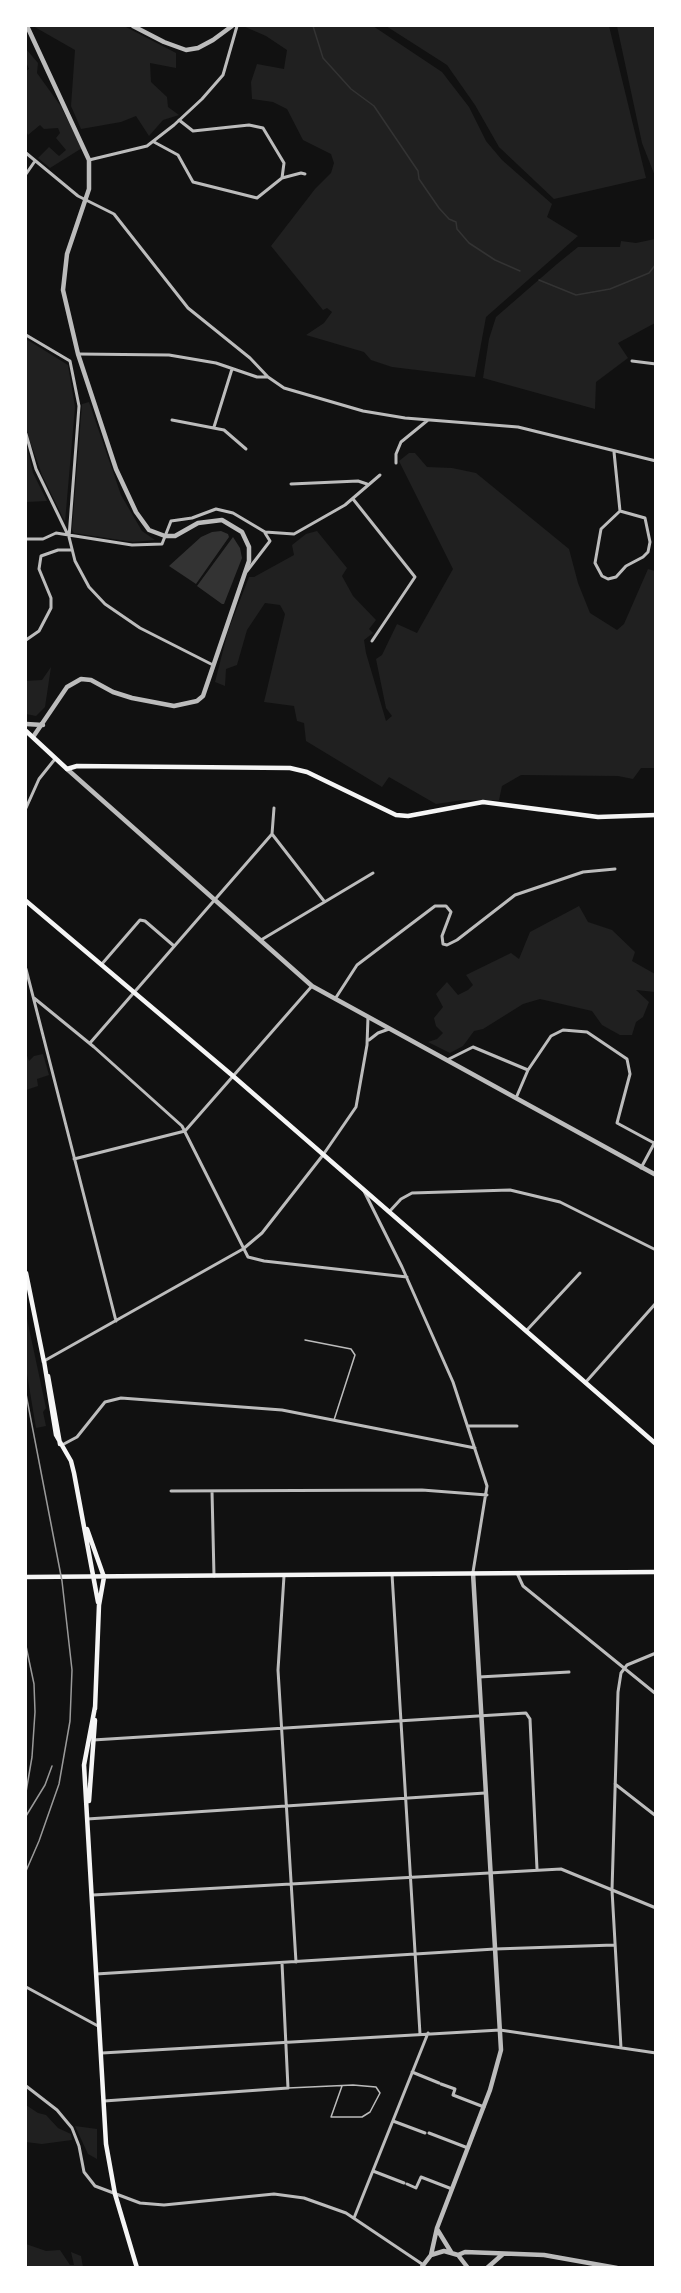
<!DOCTYPE html>
<html>
<head>
<meta charset="utf-8">
<style>
	body { margin:0 }
	#map { position:relative; width:681px; height:2293px; overflow:hidden; background:#111; font-family:Signika,sans-serif }
	canvas { display:block }
	.frame { position:absolute; inset:0; border:27px solid #fff; pointer-events:none }
</style>
</head>
<body>
<div id="map">
<canvas width="681" height="2293"></canvas>
<div class="frame"></div>
</div>
<script>
const context = document.querySelector('canvas').getContext('2d');
context.lineJoin = 'round';
function fillPath(path, color) { context.fillStyle = color; context.fill(path, 'evenodd'); }
const shape = rows => new Path2D(rows.map(r => 'M' + r).join(''));
function stroke(path, color, width, dash) { context.strokeStyle = color; context.lineWidth = width; context.lineCap = dash ? 'butt' : 'round'; context.setLineDash(dash || []); context.stroke(path); }
fillPath(shape([
	[33,26,124,26,176,53,176,68,150,63,151,82,167,97,168,107,179,115,163,120,149,136,136,116,121,122,81,129,71,106,75,50],
	[243,26,373,26,442,72,469,107,486,141,502,160,552,204,547,217,578,236,486,317,475,377,392,367,371,360,364,352,306,335,324,323,332,312,327,308,323,310,271,246,315,189,331,173,334,163,331,154,303,140,287,109,273,102,252,99,251,82,257,64,284,69,287,50,266,36],
	[386,26,609,26,646,178,554,199,499,147,475,105,447,65],
	[617,26,655,26,655,176,642,143],
	[26,49,38,63,37,73,60,105,82,148,50,168,38,158,49,147,59,156,66,150,56,138,60,133,58,128,44,129,40,125,28,135,26,131,26,71,29,69,26,62],
	[655,239,655,323,618,343,628,358,596,382,595,409,483,378,489,339,496,317,557,264,578,247,620,247,621,241,636,243],
	[26,339,68,365,75,407,65,522,42,475,26,430],
	[89,402,121,495,142,531,155,540,133,542,74,533,72,530,82,404],
	[26,442,33,473,47,501,26,502],
	[409,453,415,453,427,467,452,468,476,473,569,549,578,583,590,613,617,630,624,624,648,569,655,571,655,768,641,768,633,779,618,776,521,775,502,786,499,800,463,800,436,804,389,777,382,787,306,741,304,723,297,721,294,706,264,702,285,614,280,605,265,603,247,630,237,665,226,669,225,686,215,682,228,631,249,577,254,577,294,555,292,545,306,534,317,531,347,568,342,576,353,596,376,620,369,629,373,633,364,640,366,653,386,721,392,716,386,708,376,659,382,655,397,624,417,633,453,569,399,461],
	[51,667,45,707,36,716,26,714,26,681,42,680],
	[579,906,588,922,612,930,635,952,632,961,655,974,655,992,636,990,649,1002,643,1017,636,1022,632,1035,620,1035,602,1025,592,1011,540,999,523,1004,483,1029,474,1031,463,1046,450,1053,428,1042,437,1039,443,1033,436,1026,434,1018,443,1007,436,994,447,982,458,995,468,990,473,985,466,975,511,953,519,959,530,932],
	[26,1053,29,1061,34,1056,43,1054,49,1075,37,1079,38,1086,26,1090],
	[26,1314,46,1408,43,1412,46,1426,36,1428,26,1368],
	[26,2105,38,2113,46,2115,58,2128,71,2134,72,2140,42,2144,26,2142],
	[75,2126,97,2129,97,2159,88,2154],
	[26,2244,46,2251,60,2250,70,2265,74,2265,71,2252,81,2256,83,2267,26,2267]
]), '#202020');
fillPath(shape([
	[221,531,228,534,229,537,196,584,169,566,201,537,212,532],
	[233,537,240,548,242,558,224,604,222,604,197,586]
]), '#333');
stroke(shape([
	[313,26,323,58,351,89,374,106,418,171,419,179,439,208,449,219,456,222,457,229,469,243,495,260,520,271],
	[539,280,576,295,610,289,649,273,656,264]
]), '#333', 1.5);
stroke(shape([
	[305,1340,351,1349,355,1355,334,1420],
	[288,2088,353,2085,376,2087,380,2093,370,2112,362,2117,331,2117,342,2086]
]), '#bcbcbc', 1.5);
stroke(shape([
	[154,142,178,155,193,182,257,198,282,178,284,163,263,128,249,125,193,131,179,120],
	[26,153,78,196,114,214,188,308,250,358,268,377,284,388,363,411,405,418,518,427,656,461],
	[89,160,147,146,174,125,202,99,223,75,237,26],
	[26,174,35,161],
	[282,178,301,173,305,174],
	[26,335,70,361,79,406,69,537,75,561,89,587,105,604,140,628,213,665],
	[78,354,169,355,216,363,257,377,268,377],
	[632,361,656,364],
	[172,420,224,430,246,449],
	[214,427,232,369],
	[26,434,36,469,68,535],
	[614,452,620,511,601,529,595,563,602,576,608,579,616,577,626,566,643,557,648,552,650,542,645,518,620,511],
	[396,463,396,454,401,442,428,420],
	[291,484,358,481,367,484],
	[353,499,415,577,372,641],
	[26,539,43,539,56,533,132,545,162,544,171,521,192,518,216,509,233,513,265,532,294,534,345,505,380,475],
	[247,571,270,541,265,533],
	[26,640,39,631,51,608,51,598,39,569,41,556,58,550,72,550],
	[26,808,39,779,55,759],
	[272,834,324,901],
	[261,940,373,873],
	[101,965,140,920,145,921,174,946],
	[26,969,116,1321],
	[34,998,94,1047,182,1126,248,1257,264,1261,407,1277],
	[335,999,357,965,435,906,446,906,451,912,442,936,443,944,447,945,457,940,515,895,583,872,615,869],
	[369,1040,378,1033,389,1029],
	[90,1043,272,834,274,808],
	[447,1060,473,1047,528,1070,551,1036,563,1030,587,1032,627,1059,630,1074,617,1123,654,1143],
	[516,1098,528,1070],
	[74,1159,185,1131,312,986],
	[641,1168,656,1140],
	[364,1191,402,1267,453,1382,487,1486,473,1572],
	[389,1212,401,1199,412,1193,510,1190,560,1202,656,1250],
	[527,1330,580,1273],
	[44,1361,243,1249,262,1233,323,1155,356,1107,367,1045,368,1017],
	[585,1383,656,1303],
	[468,1426,517,1426],
	[62,1445,77,1437,105,1402,121,1398,282,1410,475,1448],
	[171,1491,422,1490,487,1495],
	[212,1491,214,1576],
	[517,1573,523,1586,656,1694],
	[392,1574,420,2034],
	[284,1576,278,1670,296,1962],
	[479,1677,569,1672],
	[93,1740,526,1713,530,1719,537,1869],
	[615,1784,656,1816],
	[87,1819,485,1793],
	[93,1895,561,1869,656,1908],
	[96,1974,495,1949,614,1945],
	[26,1987,98,2026],
	[621,2048,612,1890,618,1692,621,1673,627,1665,656,1653],
	[102,2053,500,2030,656,2053],
	[412,2072,439,2083],
	[441,2084,455,2089,453,2095,484,2107],
	[26,2086,57,2110,72,2128,79,2146,84,2172,95,2186,140,2203,164,2205,274,2194,304,2198,346,2213,422,2264],
	[104,2101,288,2088,282,1963],
	[393,2121,425,2133],
	[429,2133,468,2148],
	[373,2171,404,2183],
	[407,2184,416,2188,421,2177,452,2189],
	[354,2218,428,2033]
]), '#bcbcbc', 3);
stroke(shape([
	[27,26,89,160,89,189,67,254,63,290,78,354,116,469,136,512,149,530,165,536,175,536,198,523,222,520,242,532,249,547,249,561,203,696,197,701,174,706,132,698,113,692,91,680,81,679,67,687,33,737],
	[133,26,164,42,186,50,198,48,213,40,232,26],
	[26,724,43,725],
	[67,769,312,986,656,1175],
	[437,2229,451,2252],
	[431,2255,437,2228,490,2090,501,2050,473,1573],
	[458,2255,465,2252,544,2255,617,2268],
	[421,2268,431,2255,444,2251,458,2255,468,2268],
	[487,2268,503,2254]
]), '#bcbcbc', 4.5);
stroke(shape([
	[26,731,67,769,77,766,290,768,307,772,396,815,408,816,483,802,598,817,656,815],
	[26,901,233,1076,656,1444],
	[26,1273,44,1362],
	[44,1361,56,1435,71,1461,74,1473,98,1602],
	[48,1376,60,1444],
	[87,1529,104,1577,99,1605,95,1709],
	[26,1577,656,1572],
	[95,1707,84,1765,106,2144,115,2194,137,2268],
	[89,1801,95,1720]
]), '#f5f5f5', 4.5);
stroke(shape([
	[26,1394,62,1581,72,1670,70,1721,59,1784,39,1841,26,1871],
	[26,1646,34,1684,35,1712,32,1757,26,1792],
	[26,1816,45,1785,52,1766]
]), '#9a9a9a', 1.5);
</script>
</body>
</html>
